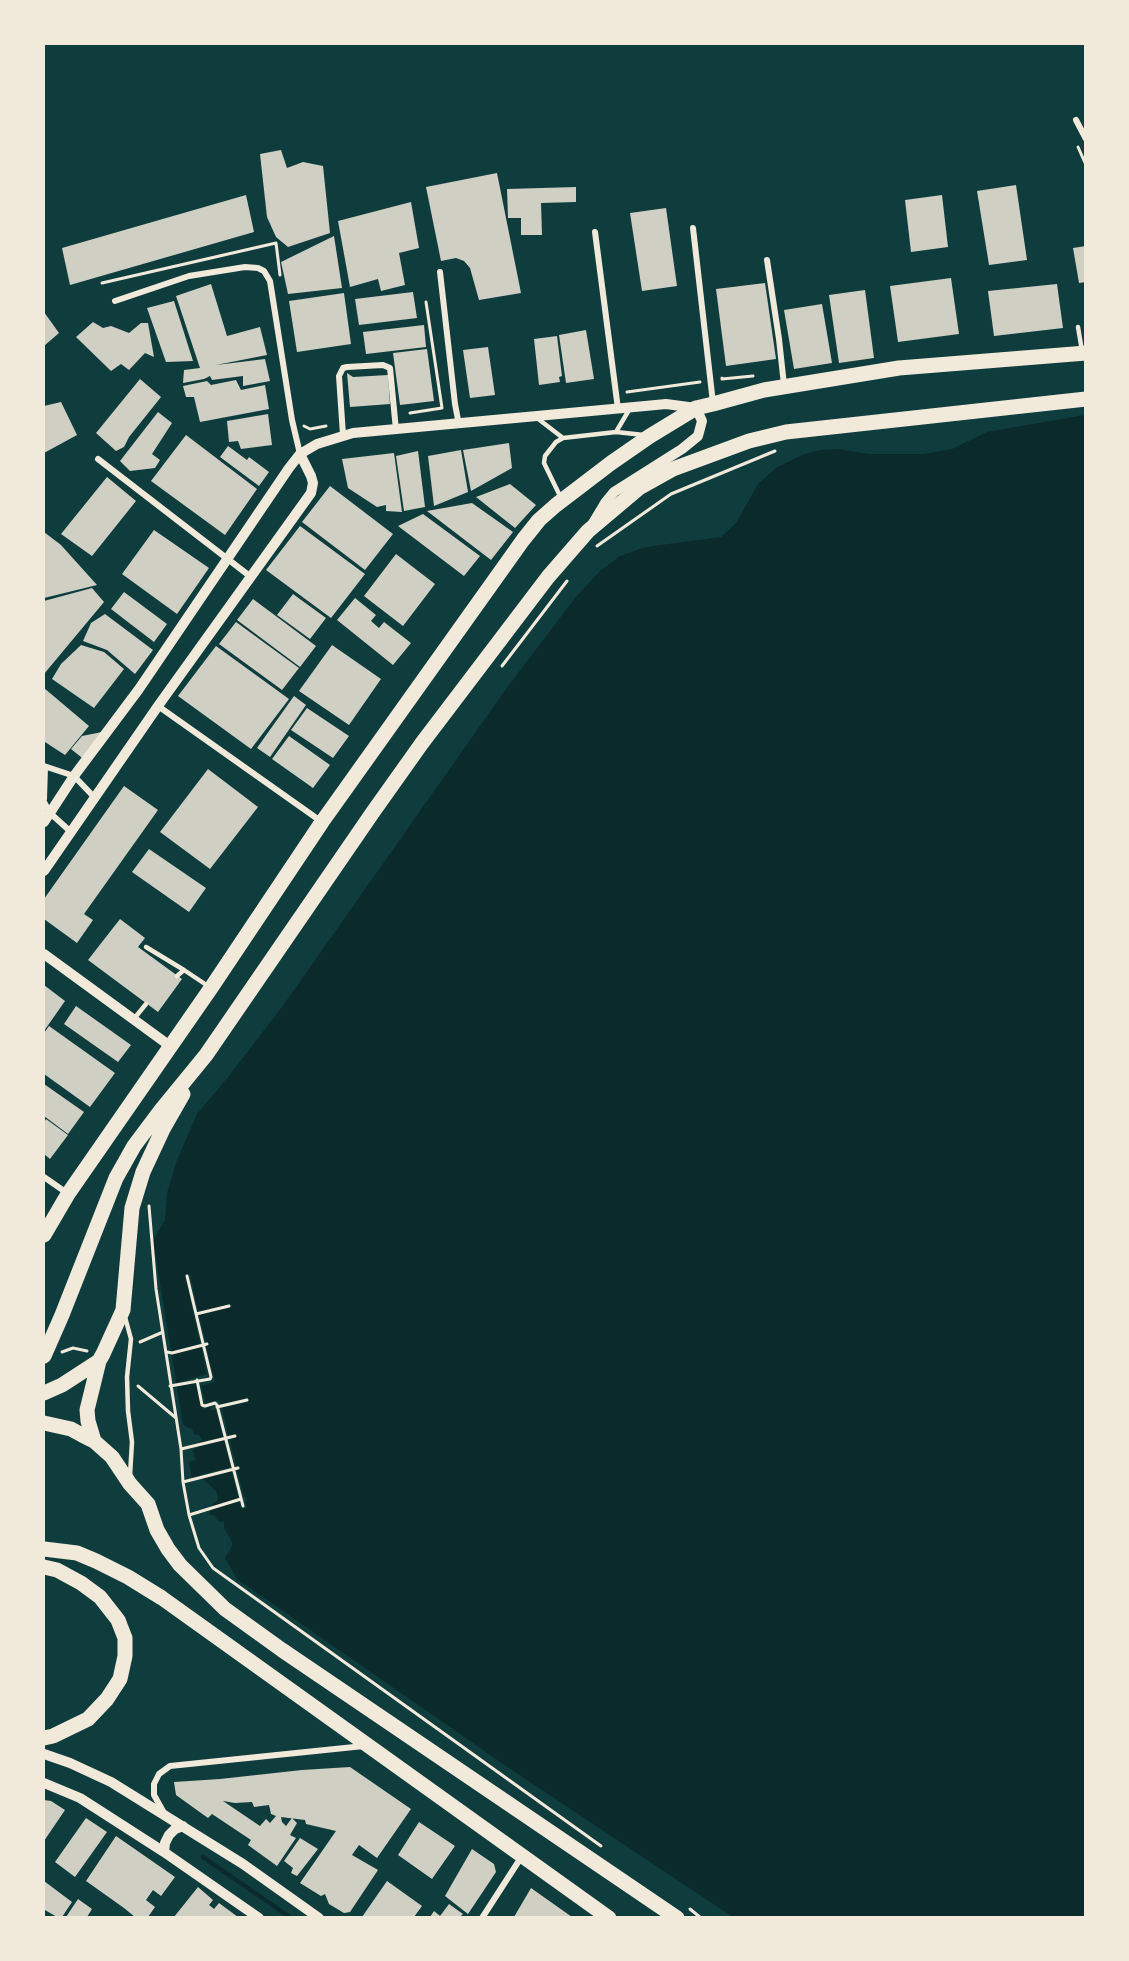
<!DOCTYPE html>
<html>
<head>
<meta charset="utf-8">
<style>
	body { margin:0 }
	#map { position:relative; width:1129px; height:1961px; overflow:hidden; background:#0f3d3e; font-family:"PT Sans Narrow",sans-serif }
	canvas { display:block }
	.frame { position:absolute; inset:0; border:45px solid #f1e9da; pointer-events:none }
</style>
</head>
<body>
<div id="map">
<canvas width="1129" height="1961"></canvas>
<div class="frame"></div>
</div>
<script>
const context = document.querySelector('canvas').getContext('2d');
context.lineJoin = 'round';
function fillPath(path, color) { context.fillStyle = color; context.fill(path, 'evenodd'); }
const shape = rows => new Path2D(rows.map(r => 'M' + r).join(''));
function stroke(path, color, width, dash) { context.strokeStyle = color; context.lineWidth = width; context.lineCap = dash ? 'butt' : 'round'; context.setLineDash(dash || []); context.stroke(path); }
fillPath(shape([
	[1085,415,1085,1917,733,1917,506,1766,237,1579,225,1558,232,1546,232,1542,224,1528,224,1522,218,1521,214,1515,210,1515,211,1506,217,1501,218,1498,216,1491,200,1476,192,1478,189,1462,195,1460,193,1450,199,1446,199,1442,202,1440,199,1435,194,1434,192,1429,183,1425,153,1240,165,1220,167,1193,177,1160,197,1114,229,1076,282,1007,506,689,575,598,600,571,620,556,646,547,721,537,736,523,758,484,776,468,802,455,820,450,838,449,869,454,924,454,952,449,987,432]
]), '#0a2a2b');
fillPath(shape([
	[185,1274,190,1274,198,1312,231,1304,232,1307,199,1315,206,1342,208,1342,209,1345,206,1346,215,1382,201,1386,206,1403,219,1400,221,1404,248,1398,249,1402,222,1408,228,1435,236,1434,236,1437,230,1439,236,1466,239,1466,240,1469,237,1470,244,1497,246,1497,247,1500,245,1501,247,1508,241,1509,239,1502,212,1509,211,1507,238,1498,232,1471,202,1478,200,1475,231,1467,224,1440,199,1446,199,1443,223,1437,216,1410,211,1410,210,1407,202,1409,195,1382,177,1387,176,1383,207,1374,201,1347,172,1354,171,1351,200,1344]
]), '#0f3d3e');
stroke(shape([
	[203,1857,291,1918]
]), '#0a2a2b', 4.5);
fillPath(shape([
	[281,150,287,168,303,162,323,166,330,233,288,247,276,237,267,217,260,154],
	[497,173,521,293,479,300,470,268,464,261,456,258,441,261,426,187],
	[1016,185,1027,260,989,265,977,191],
	[576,187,576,202,541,203,542,235,521,235,521,218,508,218,507,189],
	[246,195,254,232,70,285,62,248],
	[942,195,948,247,911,252,905,200],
	[411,202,419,248,399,253,405,285,381,291,378,279,350,287,338,221],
	[666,208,677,286,642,291,630,213],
	[334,236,342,288,288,294,281,262],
	[1086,246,1086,282,1079,283,1073,248],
	[951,278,959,334,898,342,890,286],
	[765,283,776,359,726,366,716,289],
	[211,284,227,336,260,327,267,355,216,365,265,359,270,381,243,386,243,376,212,380,210,376,204,379,183,383,184,370,200,368,176,296],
	[1057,284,1063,328,994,336,988,291],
	[865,290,874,358,839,363,829,295],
	[413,292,417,318,359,325,355,299],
	[344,293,351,344,297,352,289,301],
	[174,301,193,361,166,362,147,308],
	[822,304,832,363,794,369,784,310],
	[44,312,59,333,44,346],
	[93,322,103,328,111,326,129,333,141,323,148,323,154,357,145,353,129,370,121,364,111,371,76,337],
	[424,325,426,347,366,354,363,332],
	[586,330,594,379,566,383,559,335],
	[557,336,562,376,559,377,560,382,539,385,534,339],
	[488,347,495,395,470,398,463,350],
	[427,349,434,401,400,405,393,353],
	[347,373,353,377,388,375,390,404,350,407],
	[140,379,161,397,129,437,124,447,116,451,96,433],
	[236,380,241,390,265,385,269,409,200,422,194,397,186,397,183,386,207,381,211,385],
	[61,402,77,435,44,453,44,406],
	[158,412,172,423,152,454,160,460,155,468,130,471,120,461],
	[268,414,272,445,241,449,238,441,229,442,227,421],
	[186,435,257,489,225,535,151,481],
	[509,443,512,468,471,491,463,450],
	[228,446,247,460,249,457,269,472,259,486,220,457],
	[461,450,468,492,434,506,428,456],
	[418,451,425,507,404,511,396,456],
	[394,453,402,512,386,511,386,505,377,507,348,488,342,459],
	[107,477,136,501,92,556,61,534],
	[510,484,536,505,515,528,476,497],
	[330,486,393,534,365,570,302,522],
	[472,503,513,532,491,560,427,511],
	[423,514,480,556,464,576,398,526],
	[300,526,365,574,331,618,266,570],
	[154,530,209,568,177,614,122,574],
	[44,532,61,545,97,585,44,598],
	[396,554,435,584,403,626,364,596],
	[92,588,104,602,44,674,44,601],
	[124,592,167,624,154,642,111,609],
	[293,594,326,618,310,639,277,615],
	[355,598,376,615,371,621,379,628,384,622,411,643,393,665,337,620],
	[253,599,316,646,300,667,237,620],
	[105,614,153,650,135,674,107,650,83,641,91,623],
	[236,622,299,668,282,690,219,644],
	[81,645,104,652,124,669,94,708,52,679,61,664],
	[332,645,381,679,349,725,299,691],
	[216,646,289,699,251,749,178,696],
	[44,688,89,726,65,755,45,742,44,726],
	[294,696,306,705,270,757,257,748],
	[307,708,349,736,333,758,291,730],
	[107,731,86,761,71,749,82,736],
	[289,736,330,765,313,788,272,759],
	[208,769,258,807,210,869,160,832],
	[124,786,158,810,84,914,93,920,77,943,44,919,44,899],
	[149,849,206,888,189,912,132,872],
	[120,919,145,938,138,947,182,979,158,1012,88,960],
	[44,985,65,1001,44,1031],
	[76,1006,131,1045,118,1062,64,1024],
	[49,1026,115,1073,90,1107,44,1074,44,1033],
	[44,1084,84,1112,68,1134,44,1116],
	[46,1119,68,1135,50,1159,44,1154,44,1123],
	[350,1767,411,1809,377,1858,359,1845,352,1855,378,1870,350,1912,344,1913,329,1904,325,1894,321,1896,300,1883,336,1831,306,1824,305,1820,281,1817,282,1822,286,1826,292,1818,297,1823,290,1835,296,1838,277,1866,248,1845,251,1840,212,1814,208,1818,176,1795,174,1782,220,1779,302,1770],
	[223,1801,235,1803,252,1802,254,1807,269,1805,271,1814,276,1816,270,1823,266,1819,260,1826],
	[44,1800,51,1801,65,1810,44,1841],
	[86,1818,107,1832,75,1877,55,1862],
	[419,1822,455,1846,432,1879,398,1855],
	[116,1836,175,1877,161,1896,153,1890,146,1900,155,1907,148,1917,135,1917,124,1908,86,1881],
	[300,1838,318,1849,297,1876,291,1873,293,1868,284,1861],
	[472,1849,494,1864,496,1872,468,1914,445,1896],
	[44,1881,72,1902,62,1917,57,1917,45,1910,44,1913],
	[387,1881,422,1906,414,1917,362,1917],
	[198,1887,213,1900,209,1905,214,1909,219,1903,238,1917,174,1917],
	[531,1888,572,1917,514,1917],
	[78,1899,92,1909,87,1917,66,1917],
	[449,1904,463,1914,460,1917,430,1917,434,1911,440,1916]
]), '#cfcfc3');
stroke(shape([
	[1078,147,1086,165],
	[102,283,276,243,280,275],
	[722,378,722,379,753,376],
	[627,392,700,382],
	[410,413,442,408,426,302],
	[304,426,310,429,326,426],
	[597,546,671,494,775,451],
	[502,666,567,581],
	[149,1206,156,1289,181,1449,183,1482,189,1515,199,1548,213,1568,601,1846],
	[196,1314,229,1306],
	[140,1342,163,1332],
	[62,1352,73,1348,87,1351],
	[167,1352,172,1353,207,1344],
	[197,1380,202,1405,205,1406,215,1403,217,1405,243,1506],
	[138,1386,176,1418],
	[170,1386,210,1379,211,1377,187,1276],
	[217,1407,247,1400],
	[181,1449,235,1436],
	[183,1482,238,1468],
	[189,1515,241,1499],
	[690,1909,701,1918]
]), '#f1e9da', 3);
stroke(shape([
	[1078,327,1082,351],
	[537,418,563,438],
	[616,432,629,410],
	[561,498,544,463,545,456,556,442,563,438,616,432,644,435],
	[146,947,184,970],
	[177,976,184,970,208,986],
	[133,1020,146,1004],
	[125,1317,131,1339,127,1377,128,1411,132,1442,130,1475]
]), '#f1e9da', 4.5);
stroke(shape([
	[1076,120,1086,139],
	[693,228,713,403],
	[595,232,618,409],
	[767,260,779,339,784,385],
	[440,272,455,404,459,425],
	[115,301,189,276,245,267,258,268,264,271,270,281,292,420,300,454],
	[343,435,339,376,343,368,347,367,383,365,390,368,396,430],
	[98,459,251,577],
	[158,706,322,822],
	[44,766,74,776,95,798],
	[44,799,45,767],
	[44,802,50,813,71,832],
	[44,1177,67,1193],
	[164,1813,154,1795,154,1784,159,1774,170,1766,364,1746],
	[482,1918,522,1856]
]), '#f1e9da', 6);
stroke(shape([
	[44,822,74,776,139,689,289,468,300,454,317,444,353,433,645,406,666,404,696,408,702,421,698,436,682,449,614,492,605,503,593,523],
	[44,871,158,706,311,493,313,483,311,476,300,454],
	[44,954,170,1046],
	[44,1754,70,1763,111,1782,243,1864,319,1918],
	[44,1783,80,1798,164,1852,259,1918],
	[164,1852,165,1843,169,1835,175,1829,183,1826]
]), '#f1e9da', 10);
stroke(shape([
	[44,1235,68,1194,211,988,322,822,523,540,539,520,556,505,611,463,650,436,696,408,713,404,764,390,899,368,1086,353],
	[44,1356,62,1315,116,1178,134,1146,161,1110,206,1055,373,812,422,743,548,577,588,531,639,488,673,469,749,441,786,432,1086,399],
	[44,1393,62,1385,99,1361,103,1354,123,1310,132,1208,143,1172,163,1129,183,1094],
	[44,1423,71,1429,82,1435,94,1441,112,1457,130,1484,148,1504,157,1530,168,1549,180,1565,225,1609,282,1650,677,1918],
	[94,1441,88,1421,87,1410,99,1361],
	[44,1549,77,1553,96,1561,128,1577,162,1598,609,1918],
	[44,1567,57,1570,81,1583,100,1597,118,1620,125,1638,125,1656,120,1679,107,1699,88,1719,53,1736,44,1738]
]), '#f1e9da', 15);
</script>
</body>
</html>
